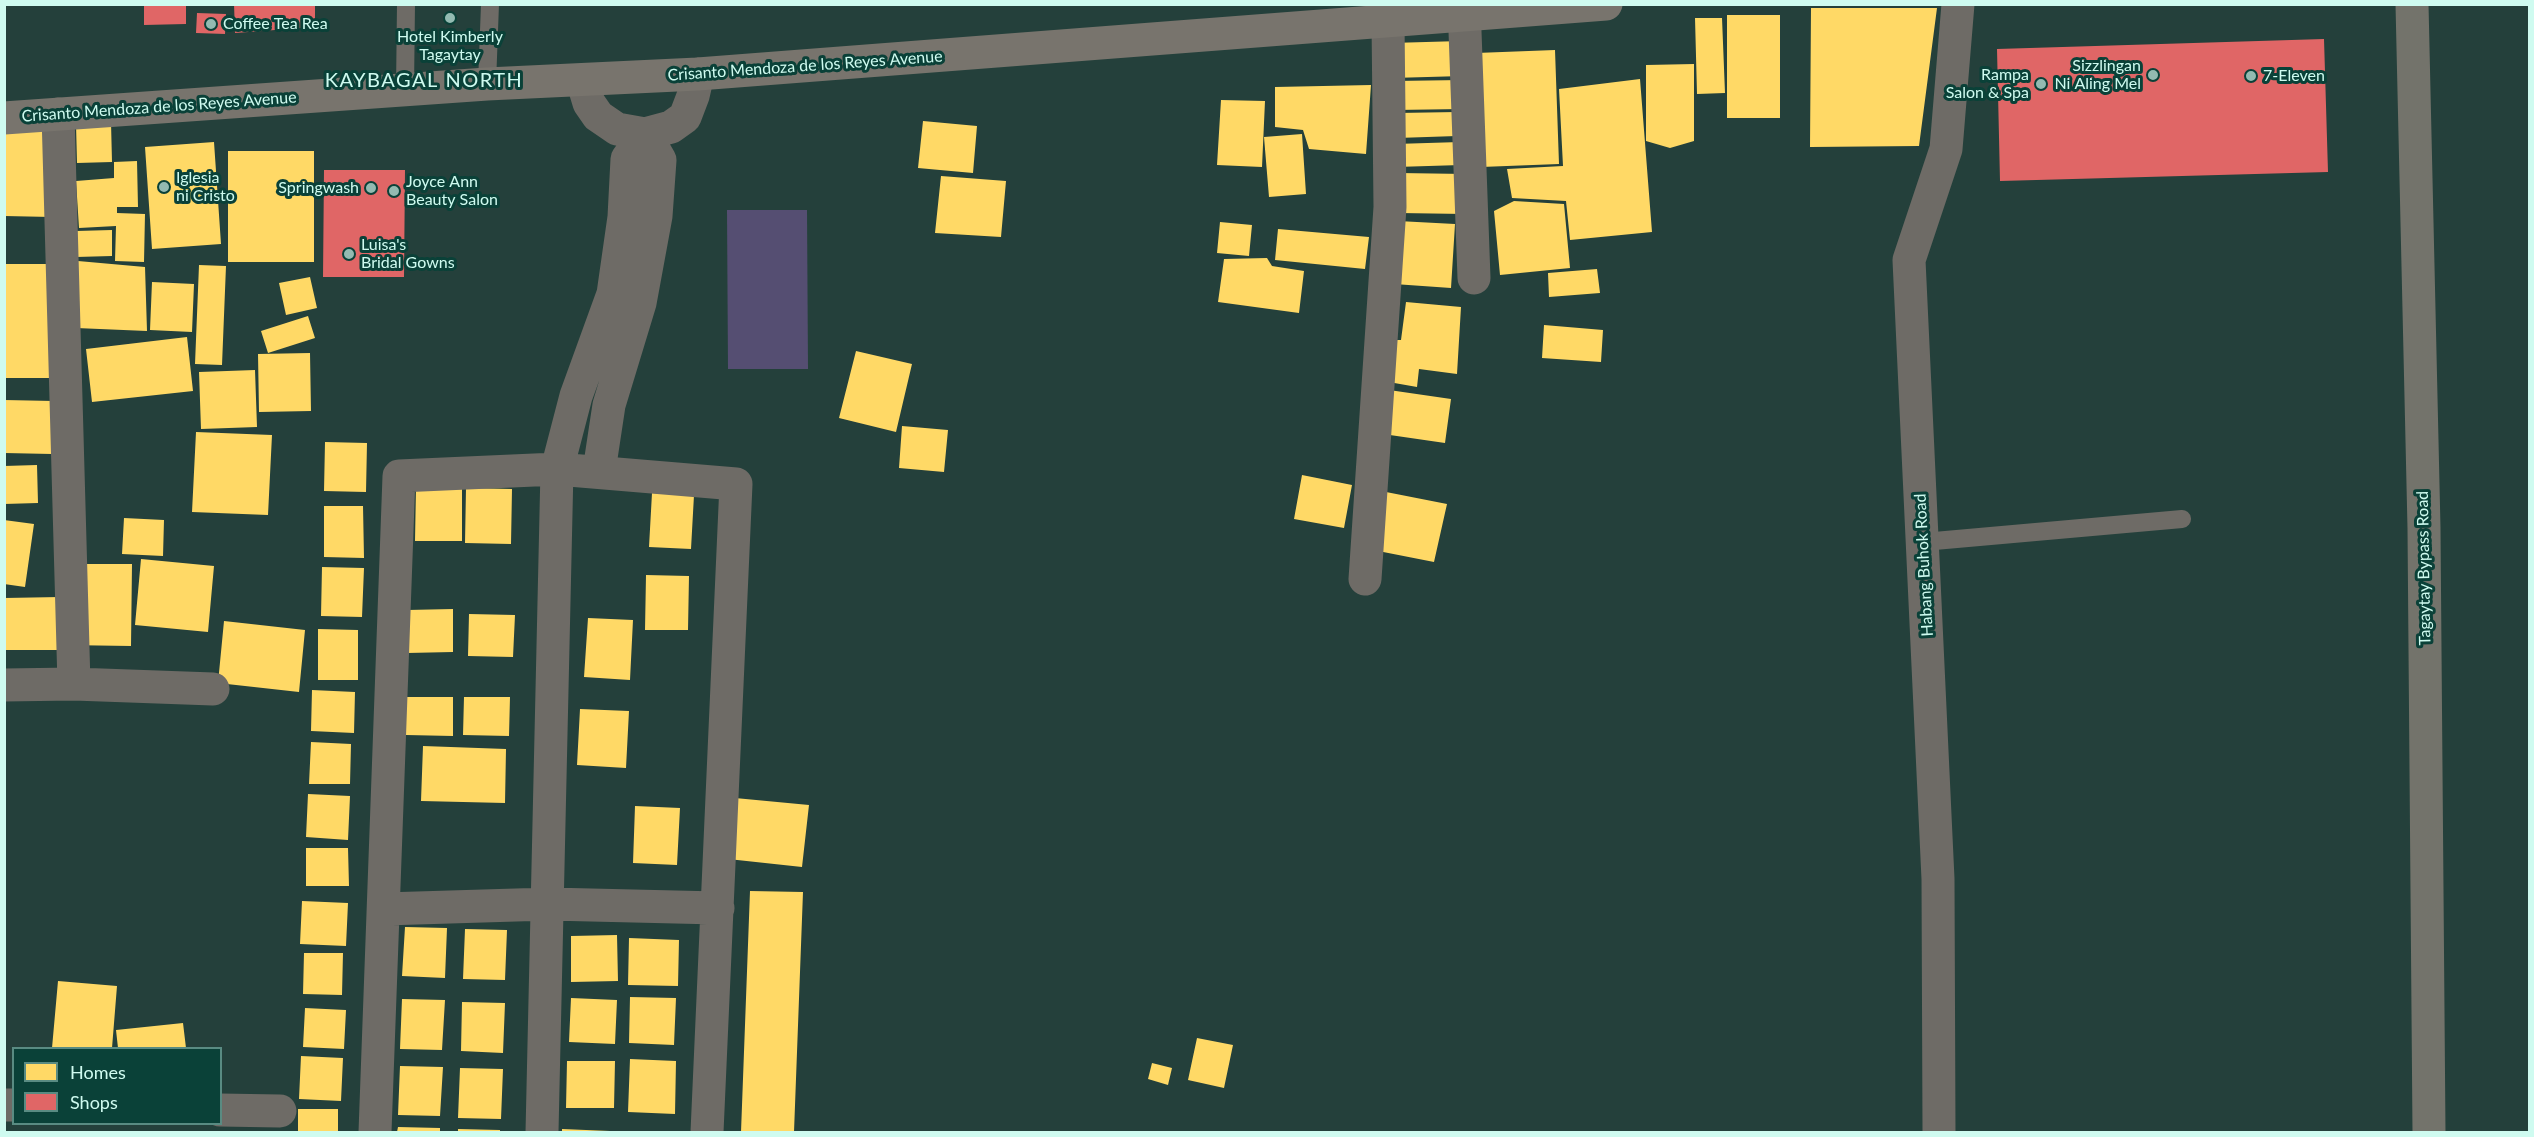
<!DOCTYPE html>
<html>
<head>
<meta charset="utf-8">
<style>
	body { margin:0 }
	#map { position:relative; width:2534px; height:1137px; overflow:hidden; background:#24403b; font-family:Lato,sans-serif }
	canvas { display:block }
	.frame { position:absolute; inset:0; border:6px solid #cffbf0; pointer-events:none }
	.legend { position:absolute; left:12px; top:1047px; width:210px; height:78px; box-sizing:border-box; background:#0a4138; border:2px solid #598b82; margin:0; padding:8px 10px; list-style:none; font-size:18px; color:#cffbf0 }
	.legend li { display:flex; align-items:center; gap:12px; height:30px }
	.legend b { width:30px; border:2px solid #598b82 }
</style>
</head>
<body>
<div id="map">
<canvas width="2534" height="1137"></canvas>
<div class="frame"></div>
<ul class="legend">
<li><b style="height:16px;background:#ffd966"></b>Homes</li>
<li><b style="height:16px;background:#e06666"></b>Shops</li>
</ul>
</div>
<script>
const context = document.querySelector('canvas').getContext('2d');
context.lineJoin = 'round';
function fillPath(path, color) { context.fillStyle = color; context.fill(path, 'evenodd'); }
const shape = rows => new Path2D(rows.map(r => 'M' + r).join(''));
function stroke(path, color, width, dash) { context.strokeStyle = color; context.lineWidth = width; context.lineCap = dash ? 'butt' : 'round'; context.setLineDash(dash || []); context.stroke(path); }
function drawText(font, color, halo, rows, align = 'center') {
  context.font = font + ' Lato,sans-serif'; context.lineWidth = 6; context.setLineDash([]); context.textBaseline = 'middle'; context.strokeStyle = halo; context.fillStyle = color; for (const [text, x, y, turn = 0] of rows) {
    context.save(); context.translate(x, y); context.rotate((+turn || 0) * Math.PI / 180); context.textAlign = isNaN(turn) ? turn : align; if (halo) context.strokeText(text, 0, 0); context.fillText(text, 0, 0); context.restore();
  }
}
fillPath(shape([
	[727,210,807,210,808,369,728,369]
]), '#554e72');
fillPath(shape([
	[1811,8,1937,8,1919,146,1810,147],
	[1727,15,1780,15,1780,118,1727,118],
	[1695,18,1722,18,1725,93,1697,94],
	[1461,41,1463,76,1392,78,1391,43],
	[1555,50,1559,164,1481,167,1476,53],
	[1694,64,1694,141,1670,148,1646,141,1646,65],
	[1640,79,1652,232,1570,240,1566,201,1512,198,1507,169,1563,166,1559,89],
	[1462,80,1462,109,1395,110,1394,81],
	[1371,85,1366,154,1309,149,1303,130,1275,127,1275,87],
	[1221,100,1265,101,1262,167,1217,165],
	[1457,112,1457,136,1397,138,1397,113],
	[923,121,977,126,973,173,918,168],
	[111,122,112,162,77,163,76,124],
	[4,131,53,131,52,217,4,216],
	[1302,134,1306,194,1269,197,1264,137],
	[214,142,221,244,152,249,145,147],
	[1460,142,1461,165,1396,167,1395,144],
	[228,151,314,151,314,262,228,262],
	[137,161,138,207,117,207,117,213,145,214,144,262,115,261,116,226,79,228,76,181,114,178,114,162],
	[1399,173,1466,174,1465,214,1399,213],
	[941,176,1006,181,1001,237,935,233],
	[1514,201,1564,204,1570,268,1500,275,1494,211],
	[1398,221,1455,224,1451,288,1394,284],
	[1220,222,1252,225,1249,256,1217,253],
	[1278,229,1369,237,1365,269,1275,260],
	[112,230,112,256,76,257,76,231],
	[1267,258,1272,266,1304,271,1299,313,1218,302,1224,259],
	[78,261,145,267,147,331,76,328],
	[4,264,52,264,53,378,4,378],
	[199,265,226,266,222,365,195,364],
	[1597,269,1600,293,1549,297,1548,273],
	[310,277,317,308,286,315,279,283],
	[152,282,194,284,192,332,150,330],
	[1406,302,1461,307,1457,374,1419,369,1417,387,1383,381,1385,340,1401,340],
	[308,316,315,338,268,353,261,331],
	[1544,325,1603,330,1601,362,1542,358],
	[187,337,193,391,92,402,86,349],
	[856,351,912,364,896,432,839,418],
	[310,353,311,411,259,412,258,354],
	[255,370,257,427,201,429,199,372],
	[1389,390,1451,399,1445,443,1383,434],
	[4,400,54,401,52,454,4,453],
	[902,426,948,430,944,472,899,468],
	[196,432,272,435,268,515,192,512],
	[325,442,367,443,366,492,324,491],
	[37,465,38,503,4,504,4,466],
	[1302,475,1352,485,1344,528,1294,519],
	[416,487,462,487,462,541,415,541],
	[466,488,512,489,511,544,465,543],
	[1381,491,1447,504,1434,562,1368,549],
	[652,493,694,495,691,549,649,547],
	[324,506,363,506,364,558,324,557],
	[124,518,164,520,163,556,122,554],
	[4,520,34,524,25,587,4,584],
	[141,559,214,566,208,632,135,625],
	[66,564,132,564,131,646,65,645],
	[322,567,364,568,362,617,321,616],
	[646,575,689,576,688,630,645,630],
	[60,597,59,650,4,650,4,598],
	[453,609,453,652,407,653,407,610],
	[469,614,515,615,513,657,468,656],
	[588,618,633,620,630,680,584,677],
	[224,621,305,630,299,692,218,683],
	[318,629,358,630,358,680,318,680],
	[312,690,355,692,354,733,311,731],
	[406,697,453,697,453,736,406,735],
	[464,697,510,697,509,736,463,735],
	[580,709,629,711,626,768,577,765],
	[311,742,351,744,350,784,309,784],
	[423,746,506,749,505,803,421,801],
	[308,794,350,796,348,840,306,837],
	[735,798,809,805,802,867,728,859],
	[635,806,680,808,677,865,633,863],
	[306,848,348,848,349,886,306,886],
	[750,891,803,892,794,1132,741,1132],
	[302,901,348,903,346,946,300,944],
	[405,927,447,928,445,978,402,976],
	[465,929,507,930,505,980,463,979],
	[617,935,618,981,571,982,571,936],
	[629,938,679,940,678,986,628,985],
	[304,953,343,953,342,995,303,994],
	[58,981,117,986,112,1048,52,1048],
	[630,997,676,998,674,1045,629,1043],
	[571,998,617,1000,615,1044,569,1042],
	[402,999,445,1000,442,1050,400,1049],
	[462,1002,505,1003,503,1053,461,1051],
	[305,1008,346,1010,344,1049,303,1047],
	[183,1023,186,1048,118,1048,116,1030],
	[1197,1038,1233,1045,1224,1088,1188,1080],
	[301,1056,343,1058,341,1101,299,1099],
	[630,1059,676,1061,675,1114,628,1112],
	[567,1061,615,1061,614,1108,566,1108],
	[1152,1063,1172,1068,1168,1085,1148,1079],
	[400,1066,443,1067,440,1116,398,1115],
	[460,1068,503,1069,501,1119,458,1118],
	[298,1109,338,1109,338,1132,298,1132],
	[398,1127,440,1128,440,1132,397,1132],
	[458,1129,500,1130,500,1132,458,1132],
	[562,1129,610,1131,610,1132,562,1132]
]), '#ffd966');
fillPath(shape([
	[234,4,315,4,315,27,235,33],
	[144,5,186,5,186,24,144,25],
	[197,13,226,14,225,34,196,33],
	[2324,39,2328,172,2000,181,1997,49],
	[324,170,405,170,404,277,323,277]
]), '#e06666');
stroke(shape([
	[487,84,490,4],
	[405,90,406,4],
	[1923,542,2182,519]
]), '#6e6b66', 18);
stroke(shape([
	[1464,4,1474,278],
	[582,80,589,103,598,116,617,129,645,134,671,127,685,117,693,96,698,74],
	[58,114,74,684],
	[1365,579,1390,207,1388,22],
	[4,685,74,684,213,689],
	[384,909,549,904,718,908],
	[4,1105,14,1105],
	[220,1110,280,1111],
	[375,1132,399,476,557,469,736,484,707,1132],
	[542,1132,557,469,576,396,613,294,624,217,627,159,645,134,660,160,656,216,640,303,609,405,599,471],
	[1939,1132,1938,879,1909,260,1946,149,1958,4]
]), '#6e6b66', 33);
stroke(shape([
	[4,118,487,84,698,74,1606,4]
]), '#78746d', 33);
stroke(shape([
	[2412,4,2424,528,2429,1132]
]), '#73736b', 33);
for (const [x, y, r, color] of [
	[450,18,6,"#93bab1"],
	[211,24,6,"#93bab1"],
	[2153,75,6,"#93bab1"],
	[2251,76,6,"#93bab1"],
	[2041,84,6,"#93bab1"],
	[164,187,6,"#93bab1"],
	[371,188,6,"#93bab1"],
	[394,191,6,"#93bab1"],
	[349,254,6,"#93bab1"]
]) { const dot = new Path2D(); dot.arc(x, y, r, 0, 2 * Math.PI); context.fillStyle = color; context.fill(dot); stroke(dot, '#0a4138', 2); }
drawText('16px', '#cffbf0', '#0a4138', [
	["Coffee Tea Rea",223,24],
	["Hotel Kimberly",450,37,"center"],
	["Tagaytay",450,55,"center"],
	["Sizzlingan",2141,66,"right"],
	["Ni Aling Mel",2141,84,"right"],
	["Rampa",2029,75,"right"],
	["Salon & Spa",2029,93,"right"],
	["7-Eleven",2263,76],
	["Iglesia",176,178],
	["ni Cristo",176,196],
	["Joyce Ann",406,182],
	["Beauty Salon",406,200],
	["Springwash",359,188,"right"],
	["Luisa's",361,245],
	["Bridal Gowns",361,263]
], 'left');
drawText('16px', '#cffbf0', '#0a4138', [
	["Crisanto Mendoza de los Reyes Avenue",805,66,-4],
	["Crisanto Mendoza de los Reyes Avenue",159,107,-4],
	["Habang Buhok Road",1924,565,-93],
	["Tagaytay Bypass Road",2424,568,-91]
]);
context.letterSpacing = '1.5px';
drawText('20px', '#cffbf0', '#0a4138', [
	["KAYBAGAL NORTH",424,81]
]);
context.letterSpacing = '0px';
</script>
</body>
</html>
